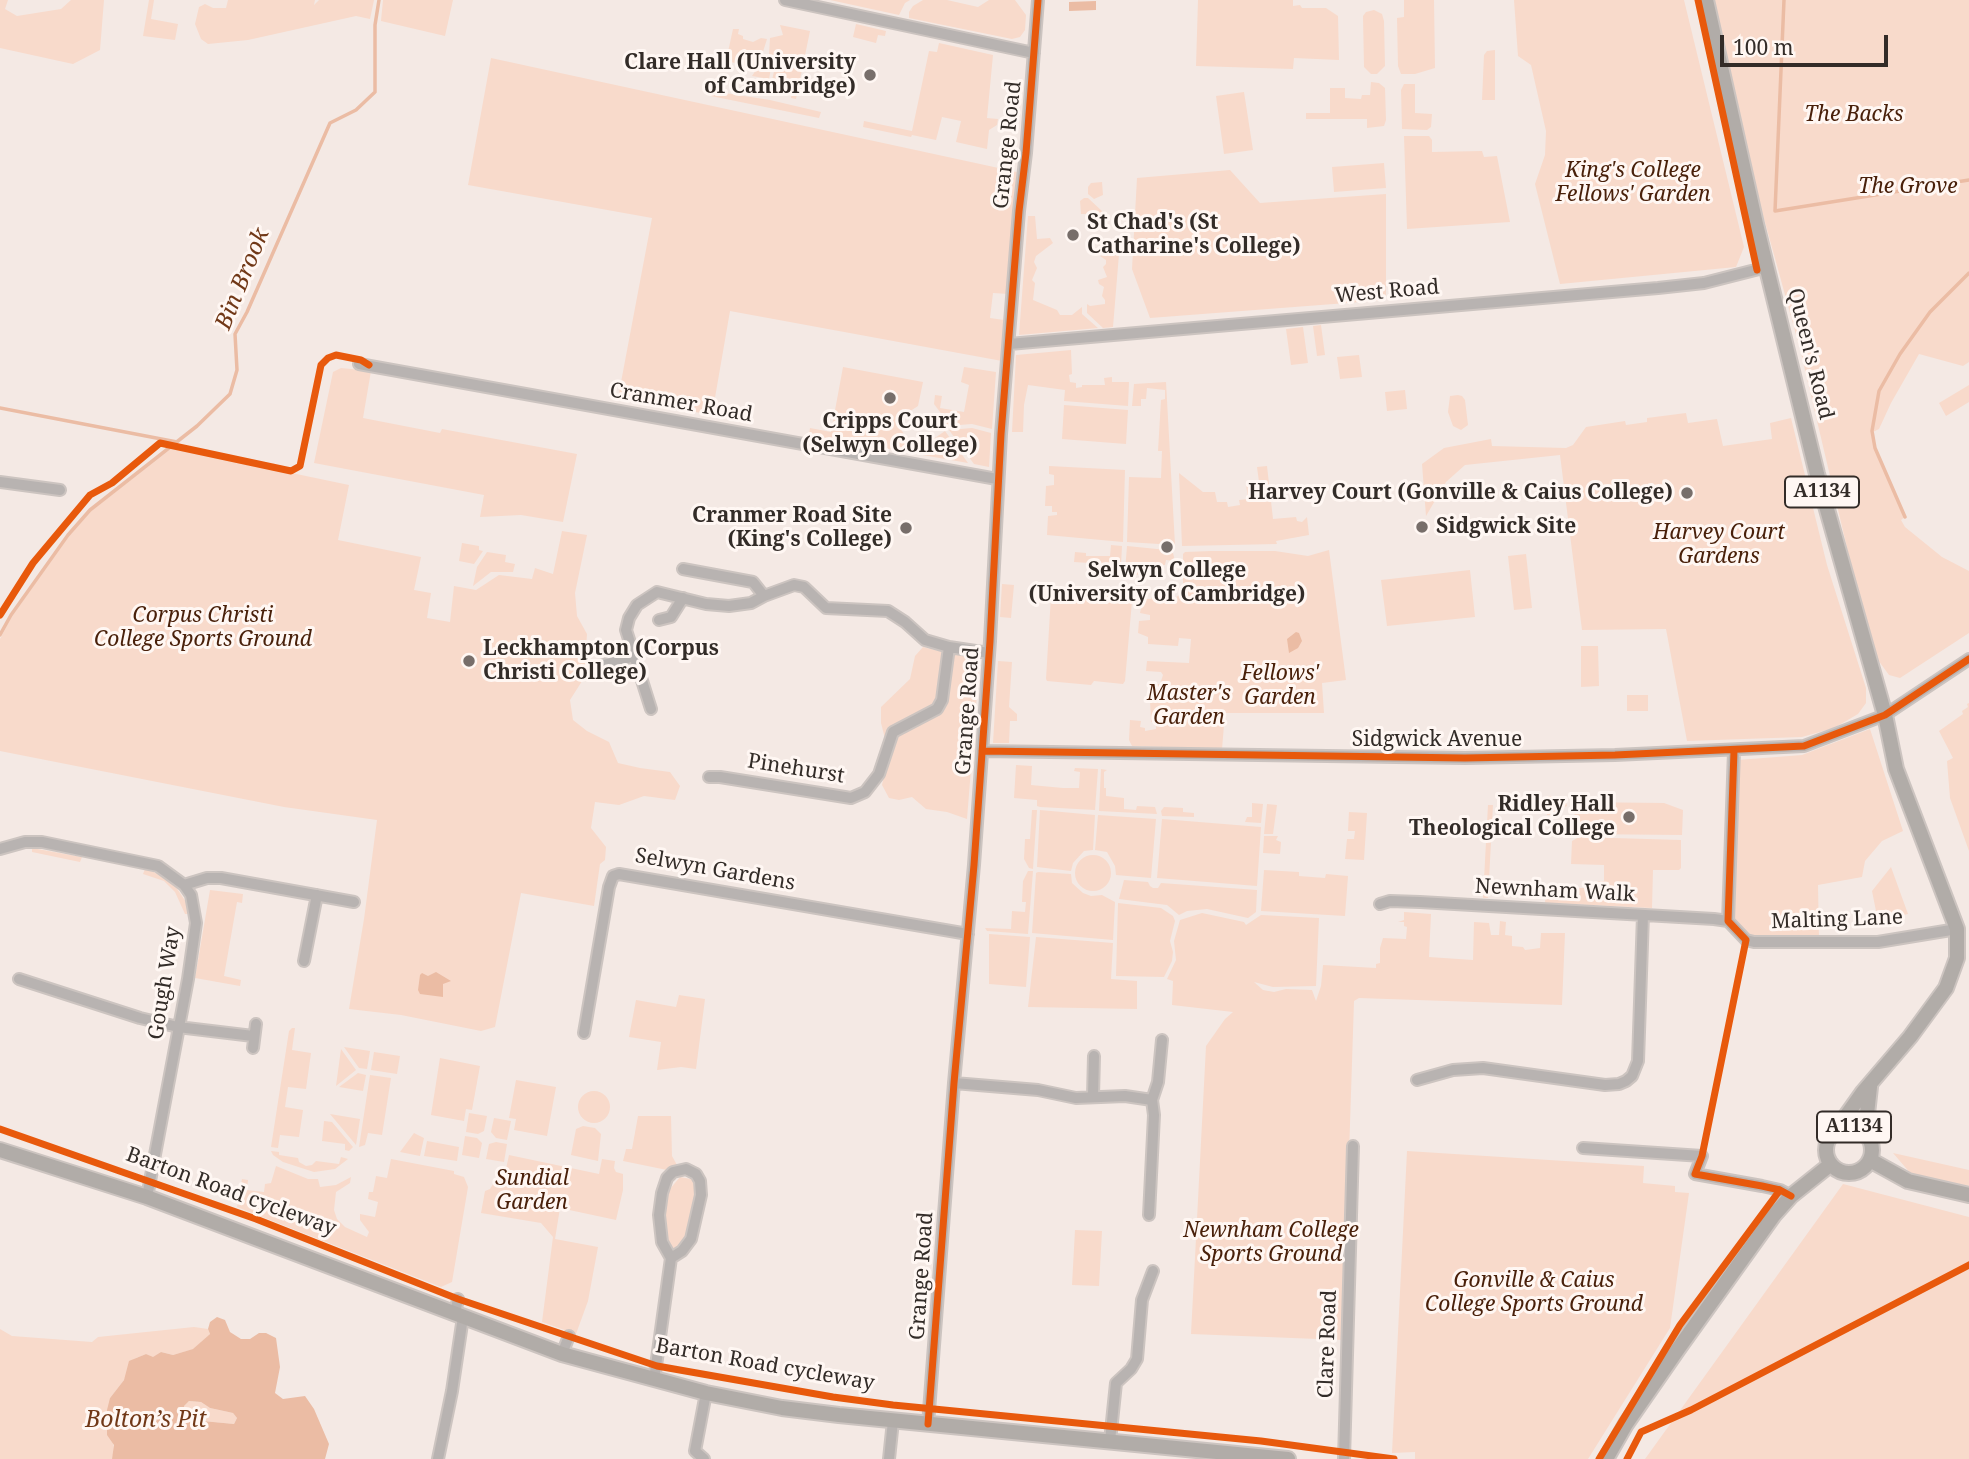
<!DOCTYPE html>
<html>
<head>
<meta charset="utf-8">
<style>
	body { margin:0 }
	#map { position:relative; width:1969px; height:1459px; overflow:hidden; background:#f4e9e4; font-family:"Noto Serif",serif }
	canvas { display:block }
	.scale { position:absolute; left:1720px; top:35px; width:168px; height:32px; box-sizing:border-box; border:4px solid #332c28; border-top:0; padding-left:9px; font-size:21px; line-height:24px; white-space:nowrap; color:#332c28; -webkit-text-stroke:5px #fff7f3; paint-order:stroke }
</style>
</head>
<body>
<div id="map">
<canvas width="1969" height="1459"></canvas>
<div class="scale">100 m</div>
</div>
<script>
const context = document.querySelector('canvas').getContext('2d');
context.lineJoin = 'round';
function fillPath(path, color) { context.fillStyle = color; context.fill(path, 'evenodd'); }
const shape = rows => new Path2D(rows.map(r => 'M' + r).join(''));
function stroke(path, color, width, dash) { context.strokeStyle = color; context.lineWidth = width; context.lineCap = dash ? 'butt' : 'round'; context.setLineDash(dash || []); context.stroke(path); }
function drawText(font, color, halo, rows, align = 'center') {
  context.font = font + ' "Noto Serif",serif'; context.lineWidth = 6; context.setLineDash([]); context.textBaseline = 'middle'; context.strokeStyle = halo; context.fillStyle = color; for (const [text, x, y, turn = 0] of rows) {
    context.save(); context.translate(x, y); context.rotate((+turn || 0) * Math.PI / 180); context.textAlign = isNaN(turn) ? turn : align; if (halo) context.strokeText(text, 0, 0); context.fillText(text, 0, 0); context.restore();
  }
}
fillPath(shape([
	[0,0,8,0,5,9,17,16,61,9,71,0,104,0,100,50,73,64,0,48],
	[149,0,154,0,151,19,178,24,175,40,143,36],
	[228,0,315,0,314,5,319,0,374,0,370,19,356,16,248,40,208,44,201,39,195,24,199,7,205,4,213,8,226,8],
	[383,0,453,0,445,36,381,21],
	[830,0,910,0,905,3,899,15],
	[923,0,947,0,978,7,989,0,1015,0,1026,15,1025,30,1020,37,1012,39,909,18,909,12,913,6],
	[1198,0,1293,0,1293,6,1300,5,1302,8,1326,8,1338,16,1339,60,1294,58,1293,69,1196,66],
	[1404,0,1485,0,1434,0,1435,68,1415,74,1401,74,1398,66,1397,18,1404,17],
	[1514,0,1684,0,1744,247,1736,267,1560,284,1535,184,1545,155,1546,131,1531,65,1518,56],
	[1712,0,1969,0,1969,362,1963,366,1919,354,1891,403,1879,429,1873,432,1876,448,1905,517,1901,520,1905,527,1942,557,1969,571,1969,633,1900,678,1889,675,1878,660,1857,590,1800,349,1742,139],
	[1374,10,1382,14,1384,21,1385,66,1377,74,1371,74,1364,67,1363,16,1366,12],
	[856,24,886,31,885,36,878,35,876,43,853,37],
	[780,25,810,31,803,65,776,60,769,55,770,38,783,35],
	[733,29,739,29,738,34,743,36,743,39,753,42,761,38,767,39,761,58,754,67,726,61],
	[939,43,993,55,987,118,998,119,997,125,989,130,987,149,956,142,961,121,942,117,936,140,912,135,911,137,863,127,864,121,912,131,929,51,937,52],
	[1495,50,1495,100,1482,100,1484,55,1487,51],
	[491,58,1017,172,1008,294,993,293,990,318,1004,320,1002,361,730,311,712,415,618,398,652,218,468,185],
	[764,62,772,63,769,79,752,76,760,64],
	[776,63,802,70,796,99,791,98,793,85,772,80],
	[1371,82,1379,83,1385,88,1386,120,1384,126,1367,128,1367,119,1306,119,1306,113,1330,113,1330,88,1345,88,1345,98,1361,99,1362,95,1370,95],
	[1404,84,1415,84,1415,113,1432,114,1431,127,1427,130,1402,129,1401,90],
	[712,91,770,100,821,112,819,118,711,96],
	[1244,92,1253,150,1224,154,1216,96],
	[1404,136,1429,136,1432,140,1432,152,1482,151,1484,157,1497,156,1510,222,1407,229],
	[1384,163,1386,188,1334,192,1332,167],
	[1230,170,1260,203,1386,194,1386,300,1150,318,1132,269,1137,178],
	[1102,182,1103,195,1094,199,1088,194,1088,187,1091,183],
	[1084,198,1088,198,1103,212,1104,221,1099,224,1090,225,1089,214,1081,214,1080,201],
	[1028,216,1035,216,1037,239,1050,238,1053,243,1036,256,1034,262,1037,268,1032,280,1035,283,1033,300,1057,310,1060,315,1072,315,1082,307,1082,314,1098,328,1019,335],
	[1119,254,1113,327,1103,328,1087,313,1087,304,1090,306,1105,304,1105,300,1102,296,1104,287,1099,284,1098,280,1107,277,1103,267,1106,264,1106,260,1100,256],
	[1321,325,1325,355,1317,356,1313,326],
	[1303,327,1308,363,1291,365,1286,329],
	[1071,350,1072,374,1069,375,1070,382,1076,383,1076,388,1082,387,1082,385,1105,385,1104,378,1112,377,1112,382,1129,382,1128,406,1064,401,1065,390,1028,385,1024,405,1023,432,1012,432,1016,355],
	[1359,355,1362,377,1340,379,1337,357],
	[843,367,923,382,918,406,895,421,916,451,945,431,968,463,809,435,810,428,831,432],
	[964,367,996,372,992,429,972,424,947,426,944,422,946,420,934,404,935,395,942,396,940,408,964,412,969,385,961,382],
	[341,368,371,371,363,418,440,433,442,429,577,454,563,522,521,515,480,517,484,495,314,463,333,372],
	[1166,382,1175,545,1127,542,1129,477,1161,478,1162,451,1158,451,1161,400,1165,399,1165,390,1147,388,1146,399,1141,399,1141,406,1132,406,1134,384],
	[1969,385,1969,402,1946,416,1939,403],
	[1405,390,1407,409,1387,411,1385,392],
	[1458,395,1462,396,1465,400,1468,425,1461,430,1453,426,1448,412,1450,396],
	[1064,405,1128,410,1126,444,1062,439],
	[1686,413,1688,423,1717,419,1723,446,1772,439,1770,423,1791,418,1827,565,1866,688,1866,703,1858,714,1834,728,1802,737,1687,741,1666,629,1582,630,1560,455,1465,465,1446,482,1426,516,1422,464,1444,448,1491,439,1492,446,1566,448,1573,445,1586,427,1625,421,1626,425,1647,422,1647,418],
	[972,428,991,433,989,467,974,464,949,430],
	[172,448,349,485,338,540,421,557,414,590,431,593,427,618,450,622,454,586,476,590,499,575,532,579,535,568,553,574,562,531,587,535,575,593,577,616,587,634,584,678,570,700,573,720,587,731,609,742,618,763,640,768,670,772,680,786,675,800,644,796,619,805,595,802,591,828,606,847,605,860,600,864,594,906,521,893,495,1027,481,1031,401,1015,349,1009,364,919,377,820,284,807,0,751,0,639,12,616,69,536,91,511],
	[1049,466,1125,470,1123,542,1047,535,1048,516,1057,515,1057,512,1052,512,1052,506,1045,506,1046,486,1054,485,1054,475,1049,474],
	[1267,466,1273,519,1296,517,1297,521,1302,522,1307,517,1309,535,1276,541,1277,544,1182,546,1179,473,1203,492,1215,492,1217,502,1227,502,1228,507,1240,505,1239,500,1248,499,1246,484,1259,482,1257,467],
	[462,543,479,546,479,550,483,551,474,564,459,561],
	[1111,545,1122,546,1121,565,1074,562,1075,552,1086,553,1086,556,1110,556],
	[1127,546,1167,550,1173,553,1175,561,1166,560,1165,565,1163,565,1162,577,1131,574,1131,572,1125,571],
	[1329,550,1346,680,1322,683,1324,713,1225,713,1222,749,1132,746,1129,740,1130,720,1141,721,1140,727,1145,728,1145,731,1156,729,1156,722,1151,722,1150,700,1153,700,1154,684,1160,684,1163,675,1161,672,1146,671,1147,661,1189,663,1191,639,1179,638,1178,646,1148,644,1148,637,1138,633,1139,621,1150,620,1150,615,1140,613,1143,599,1151,599,1152,597,1174,599,1180,594,1183,585,1183,554,1185,552,1211,551,1275,551,1308,556],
	[487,552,506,555,505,562,515,564,513,572,491,572,473,586,477,567],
	[1526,554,1532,608,1514,610,1508,556],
	[1470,570,1475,617,1387,626,1381,580],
	[1002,584,1014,585,1011,618,1000,617],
	[1059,591,1129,597,1132,601,1125,681,1123,684,1094,681,1091,685,1047,681,1046,679,1051,596],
	[1581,646,1598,646,1599,686,1581,687],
	[923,647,955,655,969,653,980,656,967,819,947,812,926,809,912,797,899,800,889,798,882,785,889,754,881,723,881,707,910,679,915,656],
	[998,661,1012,662,1009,707,1017,714,1017,721,1010,721,1009,743,993,743],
	[1627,695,1648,695,1648,711,1627,711],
	[1969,703,1969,851,1950,798,1947,761,1953,758,1939,731,1963,714,1962,711,1968,707,1967,704],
	[1870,729,1903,831,1882,841,1865,861,1862,877,1818,885,1819,939,1753,938,1733,919,1738,760,1802,755],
	[1016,765,1032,766,1031,785,1063,788,1079,788,1080,772,1074,771,1075,768,1098,769,1095,810,1040,807,1037,806,1037,800,1014,798],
	[1101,769,1107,770,1104,772,1104,788,1106,788,1106,796,1124,798,1124,809,1136,810,1137,806,1155,807,1157,814,1099,811],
	[1546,796,1564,796,1567,806,1559,809,1557,815,1547,815],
	[1575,802,1664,803,1683,810,1682,835,1577,834,1574,829],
	[1252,803,1263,804,1261,823,1245,822,1247,817,1252,817],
	[1267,804,1277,805,1273,834,1264,834],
	[1488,805,1493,805,1488,898,1483,898],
	[1164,807,1183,808,1183,812,1194,813,1194,817,1162,816,1161,811],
	[1032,810,1037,810,1033,869,1029,868,1024,859,1025,839,1030,839],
	[1040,810,1095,815,1093,850,1084,851,1073,863,1071,871,1037,867],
	[1349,812,1367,813,1364,860,1345,859,1347,839,1354,839,1355,831,1348,831],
	[1098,815,1156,819,1151,878,1116,875,1115,866,1107,852,1095,850],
	[1162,819,1261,827,1257,886,1157,878],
	[1264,836,1278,836,1276,840,1281,842,1280,854,1263,853],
	[1579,837,1681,840,1681,868,1679,870,1653,870,1652,908,1545,903,1546,888,1593,888,1593,882,1604,881,1604,865,1571,864,1572,841],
	[32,848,82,857,80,862,32,852],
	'1075 873a18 18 0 1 1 36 0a18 18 0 1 1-36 0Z',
	[1891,867,1908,914,1878,921,1872,891],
	[145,869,165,876,174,884,186,902,190,914,185,914,175,892,164,881,143,874],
	[1264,870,1299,872,1299,876,1325,878,1326,874,1348,876,1345,916,1261,911],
	[1028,871,1033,871,1028,934,987,931,985,928,1011,929,1012,911,1025,912,1026,902,1022,902,1023,881],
	[1038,872,1071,874,1072,883,1083,893,1091,896,1102,895,1115,902,1113,940,1032,933,1036,873],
	[1124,880,1148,882,1150,886,1153,888,1158,888,1161,883,1257,890,1256,912,1248,918,1207,909,1187,911,1179,915,1167,905,1119,899],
	[210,890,243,894,242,903,237,902,224,976,241,980,240,986,195,978],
	[1118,903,1161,908,1173,916,1175,921,1170,941,1173,952,1172,961,1164,977,1116,976],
	[1404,912,1431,914,1429,957,1473,960,1474,922,1489,923,1491,935,1499,935,1500,921,1506,922,1505,935,1512,936,1512,946,1523,947,1525,950,1540,948,1541,933,1565,933,1562,1005,1359,998,1354,1001,1343,1340,1191,1334,1206,1046,1225,1019,1233,1012,1172,1005,1173,981,1167,979,1176,960,1174,941,1180,920,1202,913,1244,922,1246,925,1261,915,1319,918,1316,986,1273,987,1254,982,1263,990,1274,992,1286,989,1312,990,1316,1001,1321,986,1323,965,1376,968,1376,964,1380,963,1380,948,1383,938,1406,939,1407,927,1404,926,1404,922,1398,922,1404,920],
	[989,934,1030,937,1026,987,989,984],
	[1036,937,1113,943,1111,979,1137,981,1137,1009,1028,1007],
	[679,995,705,999,696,1069,681,1067,657,1070,661,1042,629,1037,636,1000,676,1007],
	[292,1028,295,1028,292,1050,311,1053,306,1089,288,1087,285,1107,303,1110,299,1137,280,1135,278,1148,271,1147,289,1031],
	[344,1047,370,1051,367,1069,359,1068],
	[341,1049,356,1070,336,1086],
	[374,1052,400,1056,397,1074,371,1070],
	[440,1058,480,1066,472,1110,466,1109,464,1121,431,1115],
	[358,1073,366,1075,363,1091,339,1087],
	[370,1075,391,1078,382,1135,368,1133,365,1145,359,1147],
	[516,1080,556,1087,547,1136,514,1130,516,1119,509,1118],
	'578 1107a16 16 0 1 1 32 0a16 16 0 1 1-32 0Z',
	[469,1113,487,1116,484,1131,478,1134,466,1132],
	[330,1114,360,1119,356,1145],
	[638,1116,671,1116,672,1156,677,1165,667,1170,623,1161,626,1149,632,1149],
	[494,1118,511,1121,507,1140,496,1138,491,1132],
	[324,1121,332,1122,353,1147,349,1151,345,1150,345,1144,322,1141],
	[583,1126,595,1128,601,1134,598,1161,571,1155,576,1129],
	[414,1133,424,1138,420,1156,400,1152],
	[465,1136,477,1138,482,1143,479,1158,462,1155],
	[427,1141,459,1147,457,1161,424,1156],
	[496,1142,507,1144,504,1162,486,1159,489,1144],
	[271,1151,279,1152,279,1155,298,1158,299,1162,306,1166,312,1165,316,1161,339,1164,341,1157,348,1159,335,1169,314,1172,283,1162,273,1155],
	[1407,1151,1644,1166,1643,1183,1675,1186,1675,1192,1689,1193,1670,1328,1588,1459,1415,1459,1415,1452,1392,1453],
	[1893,1153,1969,1170,1969,1186,1911,1174],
	[509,1155,599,1174,602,1159,615,1161,614,1168,616,1172,623,1174,623,1190,616,1220,560,1208,555,1239,598,1247,588,1301,576,1334,542,1322,553,1237,541,1223,481,1213,485,1191,490,1189,495,1181,503,1183],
	[391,1159,454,1171,454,1174,464,1177,468,1187,452,1282,441,1287,237,1207,242,1179,248,1180,247,1190,264,1192,265,1184,271,1183,276,1166,308,1179,318,1179,320,1187,336,1185,351,1177,350,1183,336,1192,334,1210,337,1219,345,1227,367,1237,369,1232,360,1220,360,1214,375,1217,378,1202,368,1199,369,1192,373,1192,376,1176,387,1178],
	[680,1177,691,1179,695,1184,695,1207,687,1238,680,1247,674,1249,670,1248,666,1242,666,1206,669,1190],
	[1843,1184,1969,1217,1969,1459,1645,1459],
	[1075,1230,1102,1231,1099,1286,1072,1285],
	[194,1327,208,1329,210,1334,194,1349,173,1355,161,1352,153,1358,146,1354,134,1359,124,1380,110,1398,114,1452,112,1459,0,1459,0,1329,12,1336,92,1342,98,1337],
	[189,1401,201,1402,210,1408,233,1413,237,1418,234,1424,192,1420,186,1416,184,1406]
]), '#f8dacb');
fillPath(shape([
	[1096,1,1096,10,1069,11,1069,2],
	[1296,632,1299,633,1302,641,1298,648,1289,653,1287,639],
	[436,972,451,981,443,984,443,997,420,994,418,990,420,975,422,973,428,976],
	[217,1317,225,1320,230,1332,241,1339,250,1339,259,1333,266,1333,276,1338,280,1367,275,1393,283,1399,305,1396,314,1409,329,1444,325,1459,112,1459,114,1445,107,1435,107,1410,110,1398,124,1380,129,1361,146,1354,153,1357,161,1352,173,1355,193,1349,210,1334,208,1329,210,1322],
	[189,1401,201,1402,210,1408,233,1413,237,1418,234,1424,192,1420,186,1416,184,1406]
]), '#ebbca4');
stroke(shape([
	[1784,0,1775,211,1969,180],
	[0,408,177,442],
	[1905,517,1875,448,1872,431,1879,391,1900,354,1930,312,1969,273],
	[0,635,11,615,68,535,90,510,197,426,230,394,237,370,235,334,247,312,330,123,356,110,375,92,375,25,379,0]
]), '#ebbca4', 3.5);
const minor = shape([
	[785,0,1034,53],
	[1009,344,1658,288,1704,283,1767,267],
	[359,364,997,479],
	[0,482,60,490],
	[683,569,753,582,764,596],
	[659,620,671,617,683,598],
	[601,666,634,656],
	[651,709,626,630,629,618,637,605,657,592,706,604,729,606,751,603,764,596,794,585,804,587,826,608,888,611,905,622,925,640,949,647,989,653],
	[982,751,1465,758,1615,755,1804,746,1885,715,1969,659],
	[709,777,720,777,851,798,865,792,879,774,893,732,937,709,942,700,949,647],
	[0,849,25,842,42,842,158,866,184,885,191,895,196,923,188,979,147,1197],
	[184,885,207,878,221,878,354,902],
	[1380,904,1390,901,1420,902,1714,919,1728,921],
	[1728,921,1746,940,1754,942,1878,942,1957,929],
	[1728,921,1734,751],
	[304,961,317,895],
	[19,979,140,1018,178,1027,253,1036],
	[584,1033,609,887,613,876,619,874,968,934],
	[253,1048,256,1024],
	[1417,1080,1453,1070,1483,1068,1605,1085,1619,1084,1626,1081,1632,1076,1638,1061,1643,915],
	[954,1083,1038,1090,1076,1098,1125,1096,1152,1100,1154,1115,1149,1215],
	[1093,1096,1094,1056],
	[1152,1100,1158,1082,1162,1040],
	[1583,1148,1702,1156,1695,1174,1762,1186,1780,1190,1791,1196],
	[455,1313,458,1299],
	[562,1354,569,1336],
	[654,1380,671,1258,662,1242,659,1215,662,1193,667,1178,673,1172,686,1169,696,1174,700,1181,701,1195,691,1239,682,1251,671,1258],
	[928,1424,954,1083,974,865,990,641,1001,434,1019,211,1026,153,1038,0],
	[1110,1441,1116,1383,1131,1369,1137,1359,1142,1300,1153,1271],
	[438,1459,452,1391,463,1317],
	[704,1459,695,1451,706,1393],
	[889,1459,893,1421],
	[1344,1459,1353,1146]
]);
const major = shape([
	[1706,0,1756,224,1817,474,1885,715,1896,769,1957,929,1957,958,1946,988,1910,1037,1863,1092,1836,1130],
	'1826 1150a23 23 0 1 1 46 0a23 23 0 1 1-46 0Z',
	[1865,1132,1870,1087],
	[0,1150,147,1197,562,1354,706,1393,782,1408,839,1415,1288,1459],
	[1870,1160,1908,1181,1969,1195],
	[1606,1459,1626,1424,1678,1349,1774,1215,1791,1196,1831,1164]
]);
stroke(minor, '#ccc4c0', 14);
stroke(major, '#ccc4c0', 18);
stroke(minor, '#b8b3b1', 10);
stroke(major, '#b1aca8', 14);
stroke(shape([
	[1698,0,1757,270],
	[0,615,33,563,90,495,112,483,160,443,291,471,300,466,321,365,328,358,336,355,361,360,369,365],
	[982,751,1465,758,1615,755,1804,746,1885,715,1969,659],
	[1734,751,1728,921,1746,940,1702,1156,1695,1174,1762,1186,1780,1190,1791,1196],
	[0,1129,256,1219,458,1299,657,1366,833,1397,893,1405,1261,1441,1394,1459],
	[928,1424,954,1083,974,865,990,641,1001,434,1019,211,1026,153,1038,0],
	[1599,1459,1680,1325,1780,1190],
	[1627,1459,1641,1432,1691,1410,1969,1265]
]), '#e8590c', 7);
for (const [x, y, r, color] of [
	[870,75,7,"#776e6a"],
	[1073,235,7,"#776e6a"],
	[890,398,7,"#776e6a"],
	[1687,493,7,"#776e6a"],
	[1422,527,7,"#776e6a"],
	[906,528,7,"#776e6a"],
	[1167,547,7,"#776e6a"],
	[469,661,7,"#776e6a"],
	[1629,817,7,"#776e6a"]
]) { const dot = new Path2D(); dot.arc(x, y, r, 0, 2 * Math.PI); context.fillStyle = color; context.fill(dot); stroke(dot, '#fff7f3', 2.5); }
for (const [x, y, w] of [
	[1822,492,74],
	[1854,1127,74]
]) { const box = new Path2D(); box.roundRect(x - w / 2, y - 15.5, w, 31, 5); context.fillStyle = '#fff7f3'; context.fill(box); stroke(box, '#332c28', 2); }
drawText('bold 19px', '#332c28', null, [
	["A1134",1822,492],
	["A1134",1854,1127]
]);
drawText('bold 21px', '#332c28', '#fff7f3', [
	["Clare Hall (University",856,63],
	["of Cambridge)",856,87],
	["St Chad's (St",1087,223,"left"],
	["Catharine's College)",1087,247,"left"],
	["Cripps Court",890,422,"center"],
	["(Selwyn College)",890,446,"center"],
	["Harvey Court (Gonville & Caius College)",1673,493],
	["Cranmer Road Site",892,516],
	["(King's College)",892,540],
	["Sidgwick Site",1436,527,"left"],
	["Selwyn College",1167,571,"center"],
	["(University of Cambridge)",1167,595,"center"],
	["Leckhampton (Corpus",483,649,"left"],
	["Christi College)",483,673,"left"],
	["Ridley Hall",1615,805],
	["Theological College",1615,829]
], 'right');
drawText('italic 21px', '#49200a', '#fff7f3', [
	["The Backs",1854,115],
	["King's College",1633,171],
	["Fellows' Garden",1633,195],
	["The Grove",1908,187],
	["Harvey Court",1719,533],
	["Gardens",1719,557],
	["Corpus Christi",203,616],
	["College Sports Ground",203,640],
	["Fellows'",1280,674],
	["Garden",1280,698],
	["Master's",1189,694],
	["Garden",1189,718],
	["Sundial",532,1179],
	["Garden",532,1203],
	["Newnham College",1271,1231],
	["Sports Ground",1271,1255],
	["Gonville & Caius",1534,1281],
	["College Sports Ground",1534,1305]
]);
drawText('21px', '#332c28', '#fff7f3', [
	["Grange Road",1008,145,-84],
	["West Road",1387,292,-5],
	["Queen's Road",1810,354,76],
	["Cranmer Road",681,403,10],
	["Grange Road",968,711,-86],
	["Sidgwick Avenue",1437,740],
	["Pinehurst",796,769,9],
	["Selwyn Gardens",715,870,10],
	["Newnham Walk",1555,891,3],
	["Malting Lane",1837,920,-2],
	["Gough Way",165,983,-81],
	["Barton Road cycleway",231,1192,20],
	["Grange Road",922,1276,-86],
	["Clare Road",1328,1344,-88],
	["Barton Road cycleway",765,1365,10]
]);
drawText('italic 23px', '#713817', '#fff7f3', [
	["Bin Brook",243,279,-68],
	["Bolton’s Pit",146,1420]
]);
</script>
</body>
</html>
